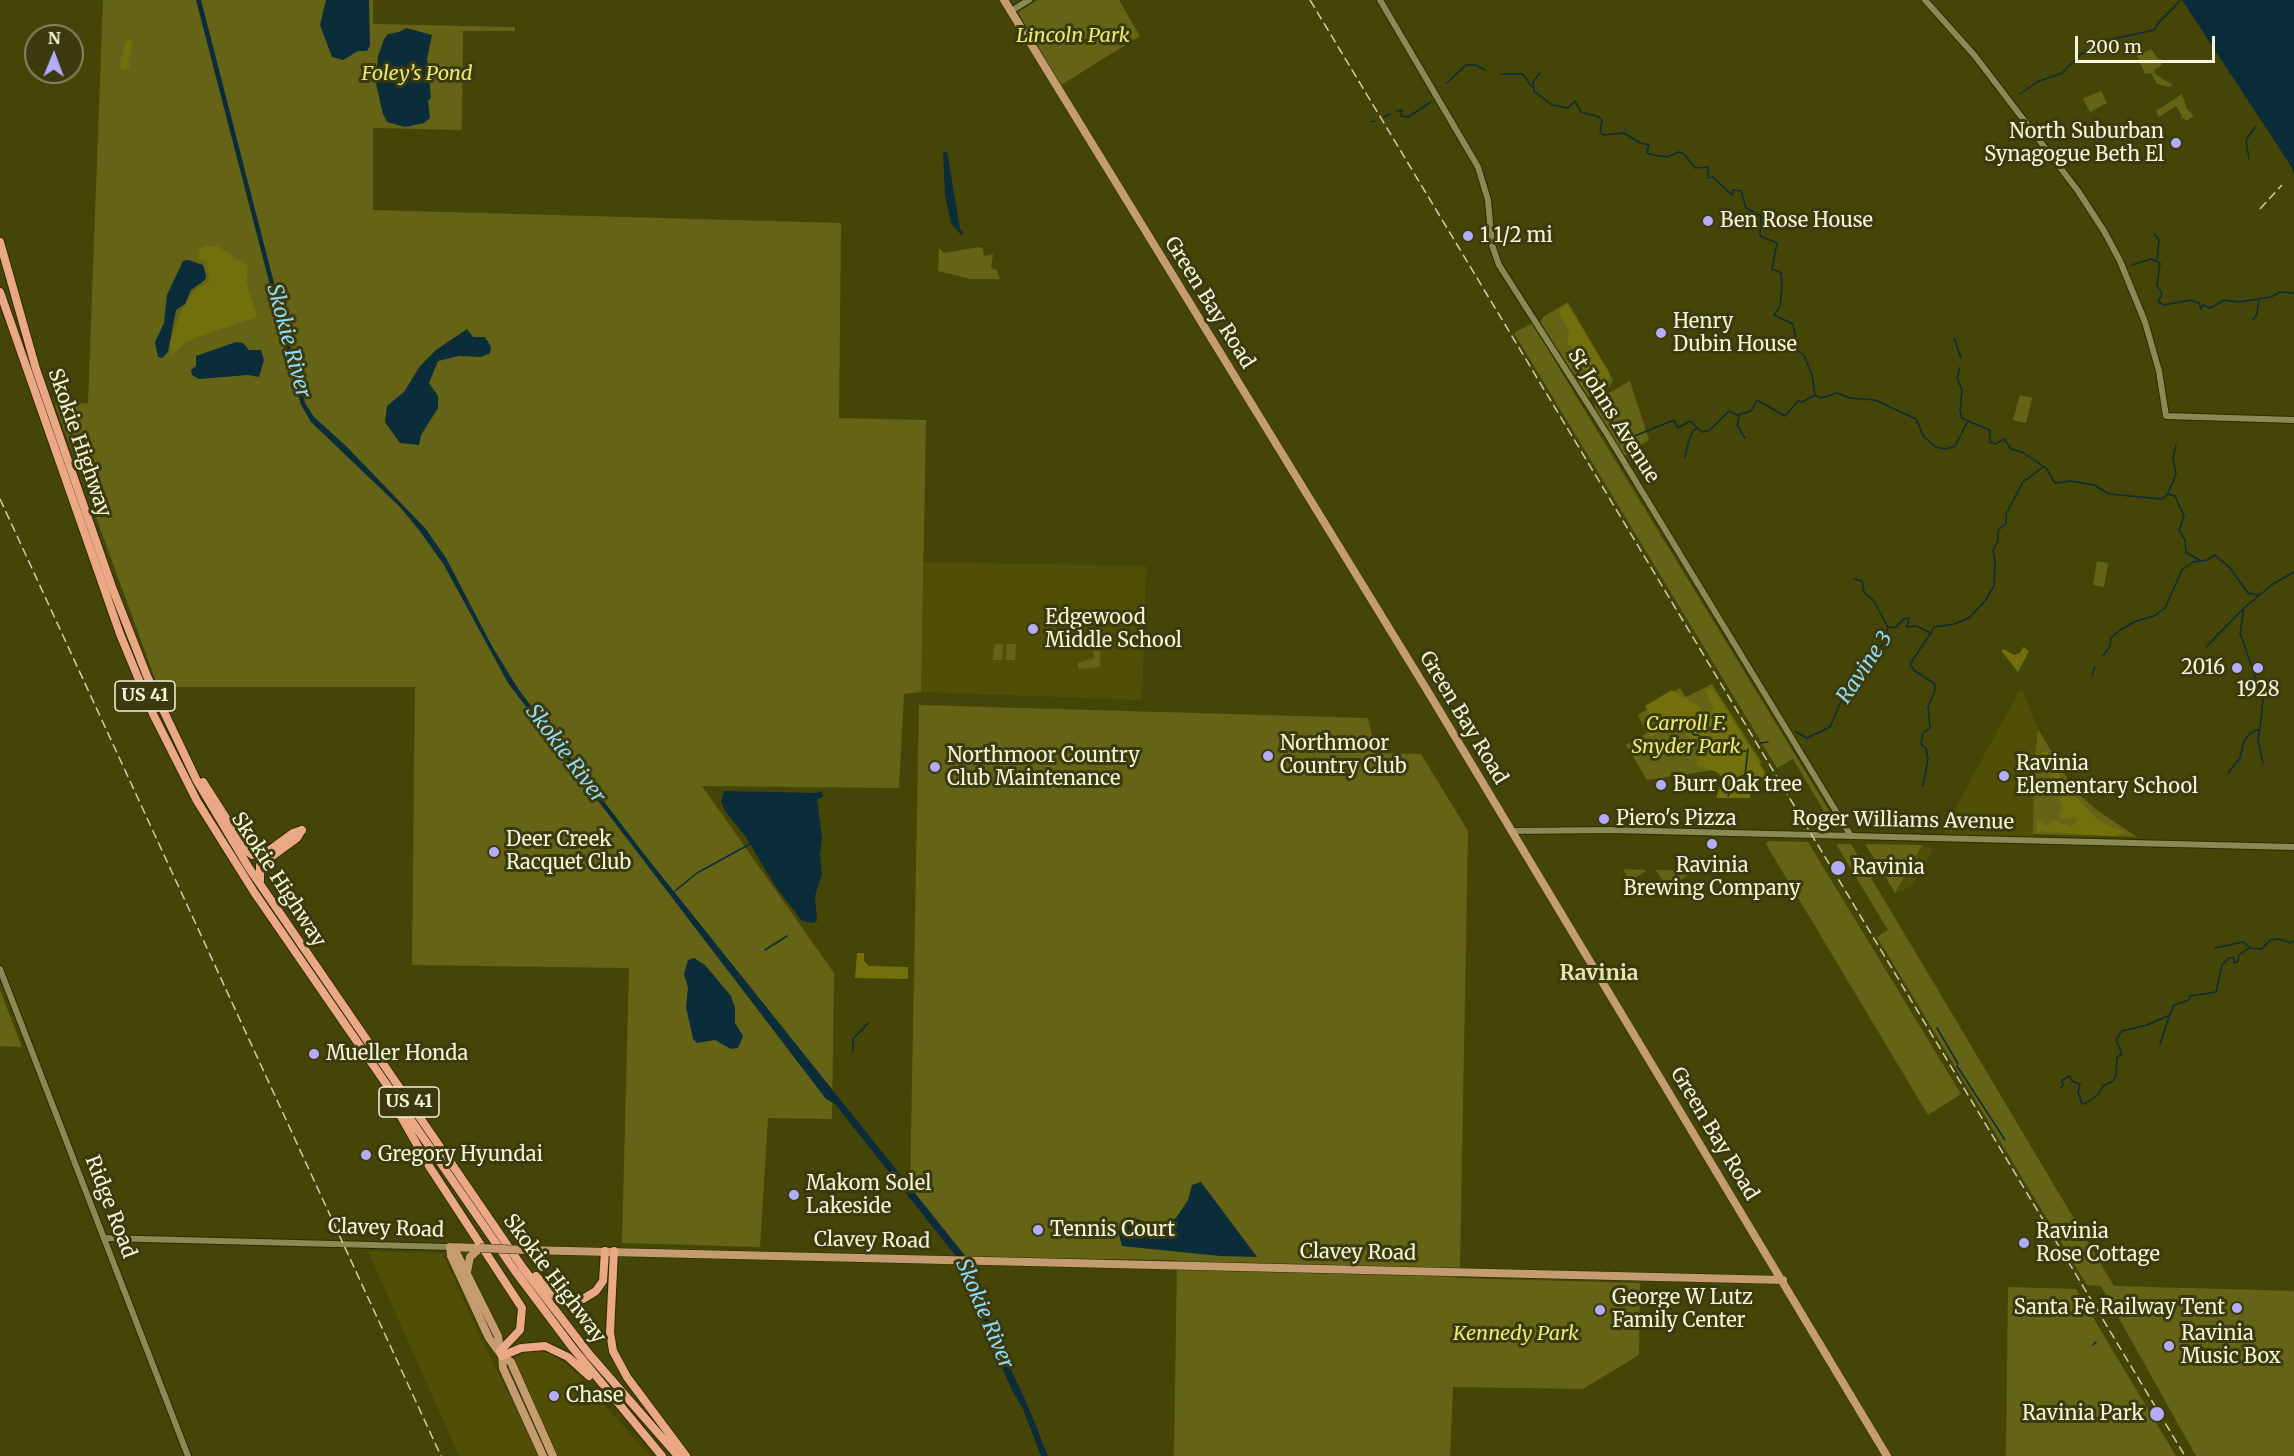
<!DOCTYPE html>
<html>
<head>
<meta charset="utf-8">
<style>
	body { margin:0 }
	#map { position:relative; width:2294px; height:1456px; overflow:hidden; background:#464508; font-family:Merriweather,serif }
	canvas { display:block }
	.north { position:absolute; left:24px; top:24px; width:60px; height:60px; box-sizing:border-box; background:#3b3a0f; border:2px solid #858560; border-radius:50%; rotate:1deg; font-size:16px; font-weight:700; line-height:24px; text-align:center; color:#f5f6d9 }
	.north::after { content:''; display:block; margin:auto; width:21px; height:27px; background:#b5acf9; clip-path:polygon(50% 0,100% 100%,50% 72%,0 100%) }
	.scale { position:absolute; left:2075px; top:36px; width:140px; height:27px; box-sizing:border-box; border:3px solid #f5f6d9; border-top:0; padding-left:8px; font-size:18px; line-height:21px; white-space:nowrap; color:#f5f6d9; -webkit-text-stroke:4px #3b3a0f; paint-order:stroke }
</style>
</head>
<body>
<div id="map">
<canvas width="2294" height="1456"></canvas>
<div class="north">N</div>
<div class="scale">200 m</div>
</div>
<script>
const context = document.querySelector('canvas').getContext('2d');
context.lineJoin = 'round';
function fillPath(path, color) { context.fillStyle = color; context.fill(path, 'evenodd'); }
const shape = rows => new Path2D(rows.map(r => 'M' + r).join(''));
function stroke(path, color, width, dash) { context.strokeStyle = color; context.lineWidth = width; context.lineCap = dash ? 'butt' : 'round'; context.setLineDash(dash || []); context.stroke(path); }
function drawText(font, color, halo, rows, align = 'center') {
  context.font = font + ' Merriweather,serif'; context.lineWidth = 6; context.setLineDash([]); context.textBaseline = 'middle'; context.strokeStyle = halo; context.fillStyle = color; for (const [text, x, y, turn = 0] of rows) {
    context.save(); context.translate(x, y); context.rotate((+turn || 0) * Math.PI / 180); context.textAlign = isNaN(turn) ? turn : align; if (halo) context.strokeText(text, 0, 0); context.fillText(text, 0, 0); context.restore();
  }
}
fillPath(shape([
	[923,562,1146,566,1142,700,921,692],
	[2020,690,2023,693,2038,729,2033,838,1946,835,1942,827,1946,825],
	[1901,844,1922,845,1933,849,1912,886,1895,893,1888,881],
	[368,1251,442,1253,484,1345,539,1456,459,1456],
	[535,1349,553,1355,571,1368,650,1456,558,1456,514,1358]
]), '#504f05');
fillPath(shape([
	[103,0,373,0,373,24,515,27,515,31,463,31,462,130,373,128,373,210,841,223,839,418,926,420,921,692,904,694,899,788,702,786,834,973,832,1119,768,1118,760,1247,622,1243,629,968,412,965,415,687,158,687,55,405,88,403],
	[1038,0,1119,0,1140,36,1061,85,1018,12],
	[2151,49,2158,59,2162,59,2162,65,2154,70,2155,74,2173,85,2170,87,2157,84,2151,73,2145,74,2137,56],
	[2101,91,2107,103,2090,112,2083,99],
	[2182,94,2187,109,2194,116,2186,121,2184,118,2180,120,2182,116,2176,106,2159,117,2156,111],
	[979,247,983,248,984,256,993,254,991,268,997,270,1000,279,970,279,938,271,939,248,944,253],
	[1568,302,1613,380,1610,386,1591,397,1587,396,1540,324,1543,317],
	[1532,323,1582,406,1836,822,1831,823,1793,759,1777,768,1514,333],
	[1630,381,1649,440,1624,456,1594,408,1600,398],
	[2020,395,2032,398,2026,423,2013,420],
	[2097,561,2108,563,2104,587,2093,585],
	[994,644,1003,644,1002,660,993,660],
	[1007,644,1016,644,1015,660,1006,660],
	[1093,651,1100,651,1100,667,1079,669,1077,663,1095,658],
	[1712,684,1762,763,1647,780,1626,745,1647,733,1638,715,1680,688,1686,697],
	[919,705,1368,718,1376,753,1421,754,1468,831,1460,1266,1456,1278,1640,1283,1639,1355,1583,1389,1453,1387,1450,1456,1174,1456,1177,1260,966,1257,910,1189],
	[2038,729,2074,790,2098,811,2137,837,2033,834,2034,766],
	[1768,841,1808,842,1961,1094,1928,1115,1766,844],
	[1836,844,1851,844,2114,1286,2294,1291,2294,1456,2196,1456,2101,1286,2087,1285,1877,937,1888,930],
	[1865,844,1922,845,1895,893,1888,881],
	[1695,865,1702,867,1667,888,1656,870,1694,871],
	[1623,869,1645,870,1646,871,1630,881],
	[0,990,22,1047,0,1046],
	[2008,1287,2076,1289,2176,1456,2006,1456]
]), '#656416');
fillPath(shape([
	[130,40,133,43,128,60,130,68,122,70,120,66,126,41],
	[207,246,217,246,248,266,246,282,257,317,199,336,182,345,172,356,170,343,181,311,196,289,210,281,206,263,198,258,200,249],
	[1567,305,1608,370,1610,378,1598,387,1586,385,1583,379,1586,362,1567,343,1569,331,1560,315,1560,310],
	[2023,647,2029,651,2018,672,2001,650,2004,649,2014,655,2020,653],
	[1709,688,1713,689,1768,777,1757,780,1751,785,1750,798,1716,798,1723,778,1717,772,1696,765,1702,752,1701,746,1694,745,1684,730,1678,730,1669,722,1670,728,1659,725,1659,732,1650,738,1649,732,1655,728,1654,720,1645,706,1672,690,1700,707,1703,714,1710,714,1715,709,1704,690],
	[2042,752,2047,752,2064,783,2057,787],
	[2066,787,2100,822,2126,832,2114,836,2037,831,2037,818,2048,826,2053,820,2072,827,2075,821,2079,821,2076,818,2062,819,2059,812,2063,810,2060,800],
	[857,953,864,953,864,961,869,966,908,967,908,979,855,978]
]), '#72700c');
fillPath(shape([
	[196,0,201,0,305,403,314,417,346,446,425,528,446,558,493,648,519,690,644,854,966,1257,984,1302,990,1325,1028,1406,1048,1456,1041,1456,1023,1409,1013,1392,982,1323,982,1314,966,1275,955,1255,835,1104,826,1099,508,683,444,565,419,530,400,507,311,422,301,405],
	[326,0,369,0,370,45,367,51,358,51,343,60,332,57,320,25],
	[2182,0,2294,0,2294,175,2291,166],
	[406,28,432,35,427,59,431,98,428,101,430,118,424,123,405,127,387,122,383,114,376,84,378,56,384,39,388,34,399,32],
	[947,151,960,229,963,232,961,235,951,223,945,195,943,153],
	[188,260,203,265,206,275,205,280,191,290,185,304,176,310,168,352,162,358,158,357,155,342,164,323,167,295,183,261],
	[467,329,473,337,485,337,491,347,490,353,481,357,459,356,438,361,429,383,438,396,438,408,421,435,419,445,400,443,385,422,387,406,404,392,420,366,436,350],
	[236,342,243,343,249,350,261,350,264,360,259,377,248,375,199,379,192,375,191,370,196,366,196,356],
	[724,791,816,793,822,791,823,796,817,800,822,839,820,855,822,875,815,896,817,921,812,923,802,921,775,886,746,837,725,811,721,801],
	[694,958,705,965,731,996,735,1008,735,1023,743,1036,738,1048,731,1049,715,1040,697,1043,693,1039,686,1007,688,988,684,974,688,960],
	[1201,1182,1257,1257,1220,1256,1122,1246,1118,1231,1125,1220,1130,1217,1159,1226,1176,1218,1188,1200,1192,1185]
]), '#0b2c39');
fillPath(shape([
	[2187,14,2221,62,2276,150,2193,25]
]), '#464508');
stroke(shape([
	[1540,73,1533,82,1534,91,1552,105,1568,108,1575,101,1581,112,1599,117,1602,121,1600,132,1603,135,1624,133,1640,143,1649,145,1647,153,1653,155,1667,157,1679,152,1684,154,1695,168,1708,167,1708,178,1713,177,1732,195,1733,190,1741,191,1746,208,1761,216,1760,236,1777,243,1772,269,1781,273,1782,287,1780,306,1774,315,1793,324,1798,351,1804,355,1812,375,1815,395],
	[1501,74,1523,74,1532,87],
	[1447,83,1466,65,1476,65,1485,70],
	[2020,94,2037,82,2062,73,2081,54,2108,40,2154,30,2159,22,2180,1],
	[1397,111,1402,110,1401,116,1408,117,1431,102],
	[1384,117,1390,114],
	[1371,122,1375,121],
	[2251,133,2255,127],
	[2249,159,2246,140,2250,134],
	[2155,235,2159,240,2157,261],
	[2132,265,2151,259,2160,263,2157,285,2162,294,2158,302,2164,305,2190,300,2199,303,2201,309,2203,305,2210,308,2225,300,2238,302,2271,297,2280,292,2294,293],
	[2253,320,2257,314,2259,298],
	[1954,338,1961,358],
	[1960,367,1957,378,1962,390,1960,411,1962,418,1968,421],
	[1740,414,1737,425,1745,438],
	[1627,439,1674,420,1678,428,1690,421,1702,432,1710,430,1729,411,1737,415,1751,411,1757,400,1785,416,1798,401,1802,402,1815,395,1821,398,1837,393,1850,398,1875,400,1916,419,1924,437,1936,447,1946,449,1955,446,1968,421,1990,430,1990,442,1996,444,2004,439,2011,449,2022,452,2046,468,2055,483,2070,481,2094,485,2109,494,2162,499,2168,494,2175,496,2184,516,2179,530,2185,540,2186,552,2199,560],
	[1685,457,1688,443,1693,431,1697,428],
	[2168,493,2176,474,2173,458,2176,445],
	[1854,579,1862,581,1864,592,1874,601,1888,627],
	[2206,647,2243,609],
	[2103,656,2110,646,2111,638,2120,630,2136,621,2154,616,2165,608,2182,570,2193,562,2207,560,2215,555,2230,568,2248,593,2258,595],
	[2092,675,2095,667],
	[1686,724,1694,735,1698,735,1711,744,1725,745,1730,751,1746,751],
	[2260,729,2258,739,2263,764],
	[1796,732,1807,738,1830,727,1843,697,1849,695,1866,664,1884,642,1888,627,1895,628,1904,619,1909,618,1907,627,1916,626,1931,633,1934,627,1954,624,1969,618,1985,601,1994,586,1995,562,1993,550,1998,541,1998,530,2006,524,2006,514,2023,482,2043,467],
	[1761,743,1768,742],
	[2228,773,2240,758,2244,741,2250,733,2260,729,2263,699,2240,633,2244,608,2273,584,2294,572],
	[1923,786,1928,759,1926,749,1921,744,1923,733,1930,728,1928,707,1935,691,1935,684,1915,671,1910,664,1931,633],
	[1728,796,1735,779,1745,775,1748,749],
	[1693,869,1697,874],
	[675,891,697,873,750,844],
	[2215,948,2243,942,2249,947],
	[765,950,787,936],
	[1937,1028,1958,1064],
	[2160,1044,2169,1017],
	[853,1052,853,1039,868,1023],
	[1957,1066,2005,1140],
	[2060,1088,2063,1086,2062,1080,2070,1076,2072,1081,2080,1084,2078,1092,2082,1104,2086,1103,2098,1095,2103,1086,2113,1081,2116,1075,2117,1057,2122,1054,2116,1040,2122,1031,2147,1025,2170,1015,2174,1005,2189,1000,2190,996,2216,992,2222,965,2229,958,2234,958,2234,963,2238,961,2239,955,2249,948,2262,949,2270,940,2279,939,2291,943,2294,941],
	[2093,1345,2096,1342]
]), '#0b2c39', 1.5);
const minor = shape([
	[1380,0,1478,167,1488,200,1492,245,1499,265,1607,434,1851,836],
	[1925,0,1975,56,2078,191,2104,231,2120,261,2145,322,2159,371,2166,416,2294,420],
	[1011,11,1029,0],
	[1512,831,1612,830,2294,847],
	[0,969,188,1456],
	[104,1238,450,1247]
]);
const major = shape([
	[1004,0,1430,695,1887,1456],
	[450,1247,451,1256,489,1338,502,1356,503,1368,543,1456],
	[450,1247,457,1254,498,1336,500,1350],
	[450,1247,480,1248],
	[525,1250,1783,1280],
	[467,1272,470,1257,480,1248],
	[502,1356,511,1362,553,1456]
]);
const highway = shape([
	[0,242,36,369,112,587,147,676,197,781,249,868,523,1268,589,1354,678,1456],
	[0,292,120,634,153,714,197,801,254,892,515,1271,572,1347,662,1456],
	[203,782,247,851,252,855,263,855,293,833,302,830],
	[260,881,260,865,297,838,302,830],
	[399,1113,429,1166,522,1308,520,1330,500,1351],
	[614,1251,610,1332,613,1351,627,1377,686,1456],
	[536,1276,555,1296,567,1300,583,1299,596,1291,603,1281,605,1251],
	[502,1356,521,1348,545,1346,568,1357,589,1376]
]);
stroke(minor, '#2c2b00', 8);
stroke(major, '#2c2b00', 9);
stroke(highway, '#2c2b00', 10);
stroke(minor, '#8a8a52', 6);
stroke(major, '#c49c70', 8);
stroke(highway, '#eba884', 8);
stroke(shape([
	[1310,0,2185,1456],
	[2260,209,2282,185],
	[0,499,441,1456]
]), '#cfcfab', 1.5, [9, 4.5]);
const majorBridge = shape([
	[480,1248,525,1250]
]);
stroke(majorBridge, '#2c2b00', 9, []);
stroke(majorBridge, '#c49c70', 8);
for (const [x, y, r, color] of [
	[2176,143,6,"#b5acf9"],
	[1708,221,6,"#b5acf9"],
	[1468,236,6,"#b5acf9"],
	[1661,333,6,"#b5acf9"],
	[1033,629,6,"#b5acf9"],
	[2237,668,6,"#b5acf9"],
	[2258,668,6,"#b5acf9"],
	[1268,756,6,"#b5acf9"],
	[935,767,6,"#b5acf9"],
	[2004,776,6,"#b5acf9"],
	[1661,785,6,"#b5acf9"],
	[1604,819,6,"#b5acf9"],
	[1712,844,6,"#b5acf9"],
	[494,852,6,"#b5acf9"],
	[1838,868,8,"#b5acf9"],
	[314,1054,6,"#b5acf9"],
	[366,1155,6,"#b5acf9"],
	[794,1195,6,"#b5acf9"],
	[1038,1230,6,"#b5acf9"],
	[2024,1243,6,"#b5acf9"],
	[2237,1308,6,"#b5acf9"],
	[1600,1310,6,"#b5acf9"],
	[2169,1346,6,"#b5acf9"],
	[554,1396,6,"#b5acf9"],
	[2157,1414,8,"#b5acf9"]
]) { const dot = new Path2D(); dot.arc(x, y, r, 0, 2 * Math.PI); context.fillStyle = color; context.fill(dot); stroke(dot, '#3b3a0f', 2); }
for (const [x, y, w] of [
	[145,696,60],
	[409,1102,60]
]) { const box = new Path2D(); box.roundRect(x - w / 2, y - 15, w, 30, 4.5); context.fillStyle = '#3b3a0f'; context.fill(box); stroke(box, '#f5f6d9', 1.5); }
drawText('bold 18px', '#f5f6d9', null, [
	["US 41",145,696],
	["US 41",409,1102]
]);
drawText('italic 20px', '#ebeb75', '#3b3a0f', [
	["Lincoln Park",1073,36],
	["Foley’s Pond",417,74],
	["Carroll F.",1686,724],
	["Snyder Park",1686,747],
	["Kennedy Park",1516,1334]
]);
drawText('20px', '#f5f6d9', '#3b3a0f', [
	["North Suburban",2164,132,"right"],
	["Synagogue Beth El",2164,155,"right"],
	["Ben Rose House",1720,221],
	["1 1/2 mi",1480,236],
	["Henry",1673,322],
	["Dubin House",1673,345],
	["Edgewood",1045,618],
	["Middle School",1045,641],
	["2016",2225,668,"right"],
	["1928",2258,690,"center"],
	["Northmoor",1280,744],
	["Country Club",1280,767],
	["Northmoor Country",947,756],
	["Club Maintenance",947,779],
	["Ravinia",2016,764],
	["Elementary School",2016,787],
	["Burr Oak tree",1673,785],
	["Piero's Pizza",1616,819],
	["Deer Creek",506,840],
	["Racquet Club",506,863],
	["Ravinia",1712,866,"center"],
	["Brewing Company",1712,889,"center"],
	["Ravinia",1852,868],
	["Mueller Honda",326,1054],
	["Gregory Hyundai",378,1155],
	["Makom Solel",806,1184],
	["Lakeside",806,1207],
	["Tennis Court",1050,1230],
	["Ravinia",2036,1232],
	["Rose Cottage",2036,1255],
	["George W Lutz",1612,1298],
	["Family Center",1612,1321],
	["Santa Fe Railway Tent",2225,1308,"right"],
	["Ravinia",2181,1334],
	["Music Box",2181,1357],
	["Chase",566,1396],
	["Ravinia Park",2144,1414,"right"]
], 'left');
drawText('20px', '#f5f6d9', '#3b3a0f', [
	["Green Bay Road",1209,303,58],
	["St Johns Avenue",1613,416,58],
	["Skokie Highway",79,443,71],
	["Green Bay Road",1463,718,59],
	["Roger Williams Avenue",1903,821,1],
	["Skokie Highway",278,880,57],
	["Green Bay Road",1714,1134,59],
	["Ridge Road",110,1207,69],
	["Clavey Road",386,1229,2],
	["Clavey Road",872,1241,1],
	["Clavey Road",1358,1253,1],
	["Skokie Highway",554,1279,53]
]);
drawText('italic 21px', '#91d9fa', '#3b3a0f', [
	["Skokie River",288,341,75],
	["Ravine 3",1865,668,-56],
	["Skokie River",565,754,53],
	["Skokie River",984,1314,67]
]);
drawText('bold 21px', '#e5e6aa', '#3b3a0f', [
	["Ravinia",1599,974]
]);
</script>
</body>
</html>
